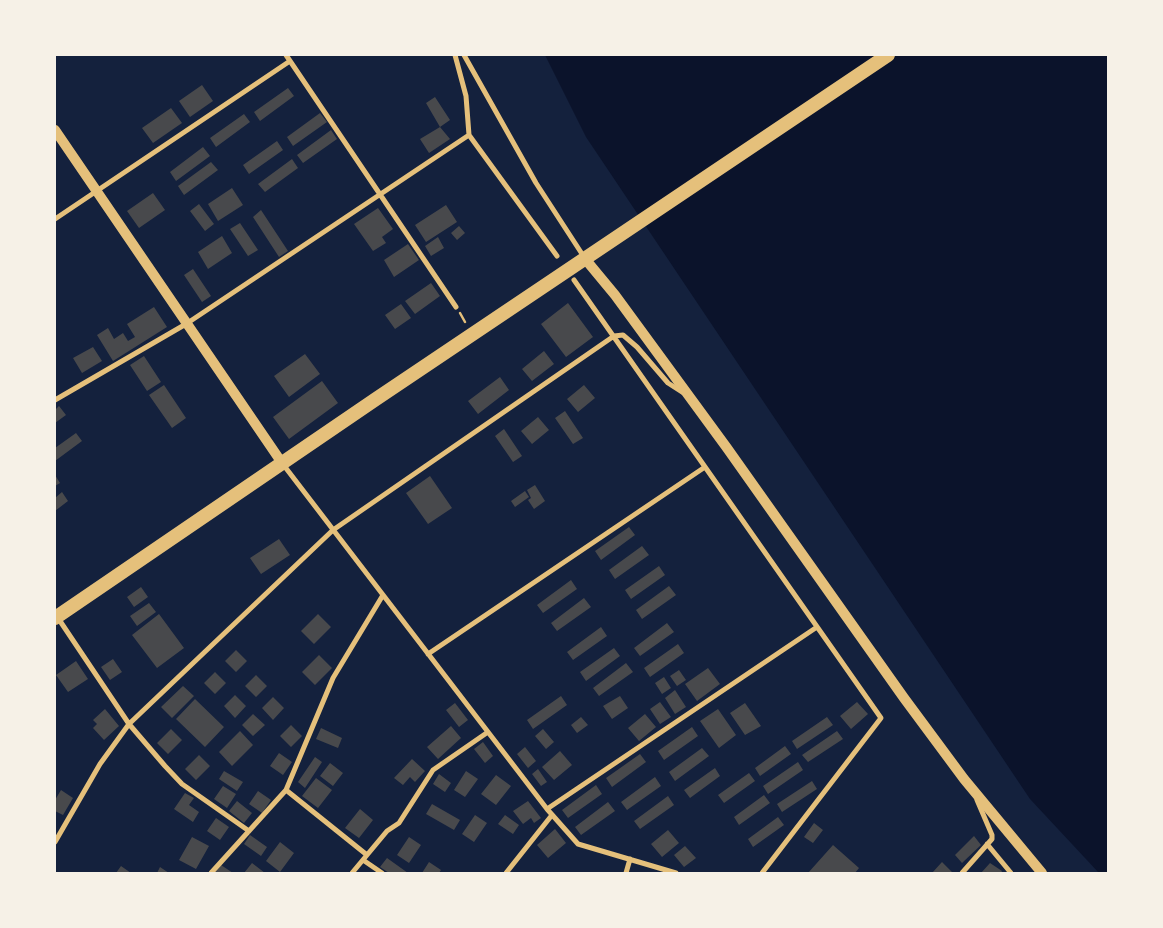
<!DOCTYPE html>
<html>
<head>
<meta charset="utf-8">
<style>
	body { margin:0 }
	#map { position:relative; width:1163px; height:928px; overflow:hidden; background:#14213d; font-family:Spectral,serif }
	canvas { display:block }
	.frame { position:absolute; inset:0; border:56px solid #f6f1e7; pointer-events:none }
</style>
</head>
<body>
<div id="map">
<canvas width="1163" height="928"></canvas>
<div class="frame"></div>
</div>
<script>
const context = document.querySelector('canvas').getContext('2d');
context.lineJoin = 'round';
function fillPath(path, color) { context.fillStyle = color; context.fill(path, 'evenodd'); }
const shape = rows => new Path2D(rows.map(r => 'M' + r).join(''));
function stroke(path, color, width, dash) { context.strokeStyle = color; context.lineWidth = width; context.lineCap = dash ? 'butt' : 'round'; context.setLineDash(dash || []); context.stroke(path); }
fillPath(shape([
	[545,55,1108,55,1108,873,1099,873,1030,799,586,137]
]), '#0b132b');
fillPath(shape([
	[202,85,213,101,190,117,179,101],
	[288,88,294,96,260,121,254,112],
	[435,97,450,120,440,127,426,103],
	[171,108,182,123,153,143,142,128],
	[320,113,327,122,293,146,287,137],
	[244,114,250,122,216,147,210,138],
	[440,127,450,139,429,153,420,139],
	[331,130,337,139,303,163,297,155],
	[277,141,283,150,249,174,243,165],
	[203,147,210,156,176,181,170,172],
	[292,159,298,168,265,192,258,184],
	[211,162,218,170,184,195,178,186],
	[232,188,243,205,218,221,208,204],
	[153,193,165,210,139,228,127,211],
	[199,204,214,224,205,231,190,211],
	[446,205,457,222,426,242,415,225],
	[378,208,393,229,382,237,386,243,373,251,354,224],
	[261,210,288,251,279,257,253,217],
	[240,223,258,250,248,256,230,229],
	[459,226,465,233,457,240,451,233],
	[222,236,232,253,208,269,198,252],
	[438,237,444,248,431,256,425,246],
	[408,244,419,260,394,277,384,260],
	[193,269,211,296,202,302,184,275],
	[431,283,440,296,415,314,405,301],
	[568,303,593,337,566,357,541,324],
	[401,304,411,318,395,329,385,315],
	[154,307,167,327,113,361,97,335,108,328,114,339,123,333,128,341,135,337,127,324],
	[93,347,102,361,82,373,73,358],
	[544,351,554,364,532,381,522,369],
	[305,354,320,374,289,397,274,376],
	[144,356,161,382,147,391,130,365],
	[500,377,509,390,478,414,468,401],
	[322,381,338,403,289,439,273,417],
	[164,385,186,418,172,428,149,395],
	[584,385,595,398,578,412,567,399],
	[59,406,66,415,55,423,55,410],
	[565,411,583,438,573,444,555,418],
	[538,417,549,430,532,444,521,431],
	[504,429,522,456,513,462,495,436],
	[76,433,82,441,55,461,55,448],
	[55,475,60,483,55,486],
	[430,476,452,508,428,524,406,493],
	[535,485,545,501,534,509,528,500,531,498,527,490],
	[525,491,529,497,515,507,511,501],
	[62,492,68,501,55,511,55,498],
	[629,527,635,535,601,560,595,551],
	[279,539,290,555,261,574,250,558],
	[642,546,649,555,615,579,609,570],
	[659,566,665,575,631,599,625,590],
	[571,580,577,589,543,613,537,605],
	[669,586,676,595,642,619,636,610],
	[141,587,148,597,134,607,127,597],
	[584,598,591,607,557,631,551,623],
	[149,603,156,612,137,626,130,616],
	[159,614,184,648,157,668,132,635],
	[318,614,331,627,314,644,301,631],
	[667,623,674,632,640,656,634,648],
	[601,627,607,636,573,660,567,652],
	[678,644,684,653,650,677,644,668],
	[614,648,620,656,586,681,580,672],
	[236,650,247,661,236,672,225,661],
	[319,655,332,668,315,685,302,672],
	[113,659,122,672,110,680,101,667],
	[76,661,88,679,68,692,56,675],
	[626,663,633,672,599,696,593,688],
	[708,668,720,684,697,701,685,684],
	[679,670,686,680,677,686,670,676],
	[215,672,226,683,215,694,204,683],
	[256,675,267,686,256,697,245,686],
	[664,677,671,688,662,694,655,683],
	[183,686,194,696,172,718,161,707],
	[675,690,686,707,675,714,665,698],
	[235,695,246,706,235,718,224,706],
	[561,696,567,705,533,729,527,720],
	[620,696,628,708,612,719,603,706],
	[273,697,284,708,273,720,262,708],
	[195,699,224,727,205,747,176,719],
	[660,702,671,717,660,724,650,709],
	[857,702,868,714,851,729,840,716],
	[455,703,468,720,459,727,446,710],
	[745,703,761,726,745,735,730,713],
	[105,709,119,726,104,740,93,728,97,724,93,720],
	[718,709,736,735,719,748,700,721],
	[253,714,265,725,253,736,242,725],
	[645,714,656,727,639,741,628,728],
	[581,717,588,725,577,733,571,725],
	[827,717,833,725,797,749,792,741],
	[291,725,302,736,291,747,280,736],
	[451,726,461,738,438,759,427,747],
	[692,727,698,736,664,760,658,751],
	[321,728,342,738,338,748,316,739],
	[171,729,182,740,168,754,157,743],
	[543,729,554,742,546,749,535,736],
	[240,731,253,745,232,766,219,752],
	[837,731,843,739,808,762,802,755],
	[483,742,493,756,485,763,474,749],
	[785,746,791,754,760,776,755,768],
	[525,747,536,761,528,768,517,754],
	[702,748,709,756,675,781,669,772],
	[560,751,572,765,554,780,542,767],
	[279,753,292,762,283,775,270,766],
	[640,754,646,762,612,787,606,778],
	[199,755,210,766,196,780,185,769],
	[315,757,322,762,305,788,298,782],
	[412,759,425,771,415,782,410,777,403,785,394,778],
	[798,762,803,770,768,794,763,786],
	[330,763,343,773,333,786,320,776],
	[715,768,720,776,690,798,684,790],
	[538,769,547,782,541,786,532,774],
	[224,771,243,782,237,791,219,779],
	[466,771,478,779,465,797,454,790],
	[749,773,755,781,724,803,718,795],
	[439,774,451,783,445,792,433,784],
	[496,775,511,786,496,805,481,794],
	[655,777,661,786,627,810,621,802],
	[316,778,332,790,318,808,302,796],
	[812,781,817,789,782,812,777,804],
	[596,785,602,794,568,818,562,810],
	[223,786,236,794,227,808,214,799],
	[61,790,73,798,63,815,55,811,55,800],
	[258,791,271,800,262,813,249,804],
	[185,793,194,798,189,805,199,812,193,822,174,809],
	[764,795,770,803,739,825,734,817],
	[668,796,674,805,640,829,634,821],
	[237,801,252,813,244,823,229,811],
	[528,801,541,818,534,823,531,818,523,824,513,811],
	[608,802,615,811,581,835,575,827],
	[432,804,460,820,454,830,426,814],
	[360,809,373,820,359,838,345,828],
	[475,815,487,823,474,842,462,834],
	[505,815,519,825,513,834,498,824],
	[778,817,784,825,753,847,748,839],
	[216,818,229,827,220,840,207,831],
	[814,823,823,830,813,843,804,837],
	[555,829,566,843,548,858,537,845],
	[668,830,679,843,662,857,651,844],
	[250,835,267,847,261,856,244,844],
	[974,836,981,845,962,863,955,855],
	[192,837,209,846,196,869,179,860],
	[409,837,421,845,409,863,397,855],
	[280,842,294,853,280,872,266,861],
	[833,845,859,868,855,873,808,873],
	[685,846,696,858,684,867,674,855],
	[387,858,408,873,389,873,380,867],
	[429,862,441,870,439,873,422,873],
	[942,862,953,873,932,873],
	[252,863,265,873,244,873],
	[990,863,1002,871,1001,873,981,873],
	[221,865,233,873,215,873],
	[121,866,131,873,116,873],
	[160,867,169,873,157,873]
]), '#48494c');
stroke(shape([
	[460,313,465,322]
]), '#e5c07b', 2.5);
stroke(shape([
	[286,55,456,307],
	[455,55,466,96,469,135,557,256],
	[464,55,536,183,584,257],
	[55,219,290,61],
	[574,280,881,718,762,873],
	[55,400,186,324,469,135],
	[282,463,547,809,578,844,676,873],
	[58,618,129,724,165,766,182,784,249,831],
	[428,654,705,467],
	[286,790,367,855],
	[547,809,817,627],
	[55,842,100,764,129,724,333,530,614,336,623,335,637,347,668,383,682,392],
	[987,844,1011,873],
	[363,860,382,873],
	[211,873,286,790,333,678,383,595],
	[352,873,387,831,399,823,433,770,488,732],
	[506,873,552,815],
	[626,873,630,859],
	[962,873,992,839,992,835,977,800]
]), '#e5c07b', 5);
stroke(shape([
	[55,130,282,463],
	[586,260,615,295,727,448,904,698,964,779,1042,873]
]), '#e5c07b', 10);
stroke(shape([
	[55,618,376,399,888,55]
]), '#e5c07b', 14);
</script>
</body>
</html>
